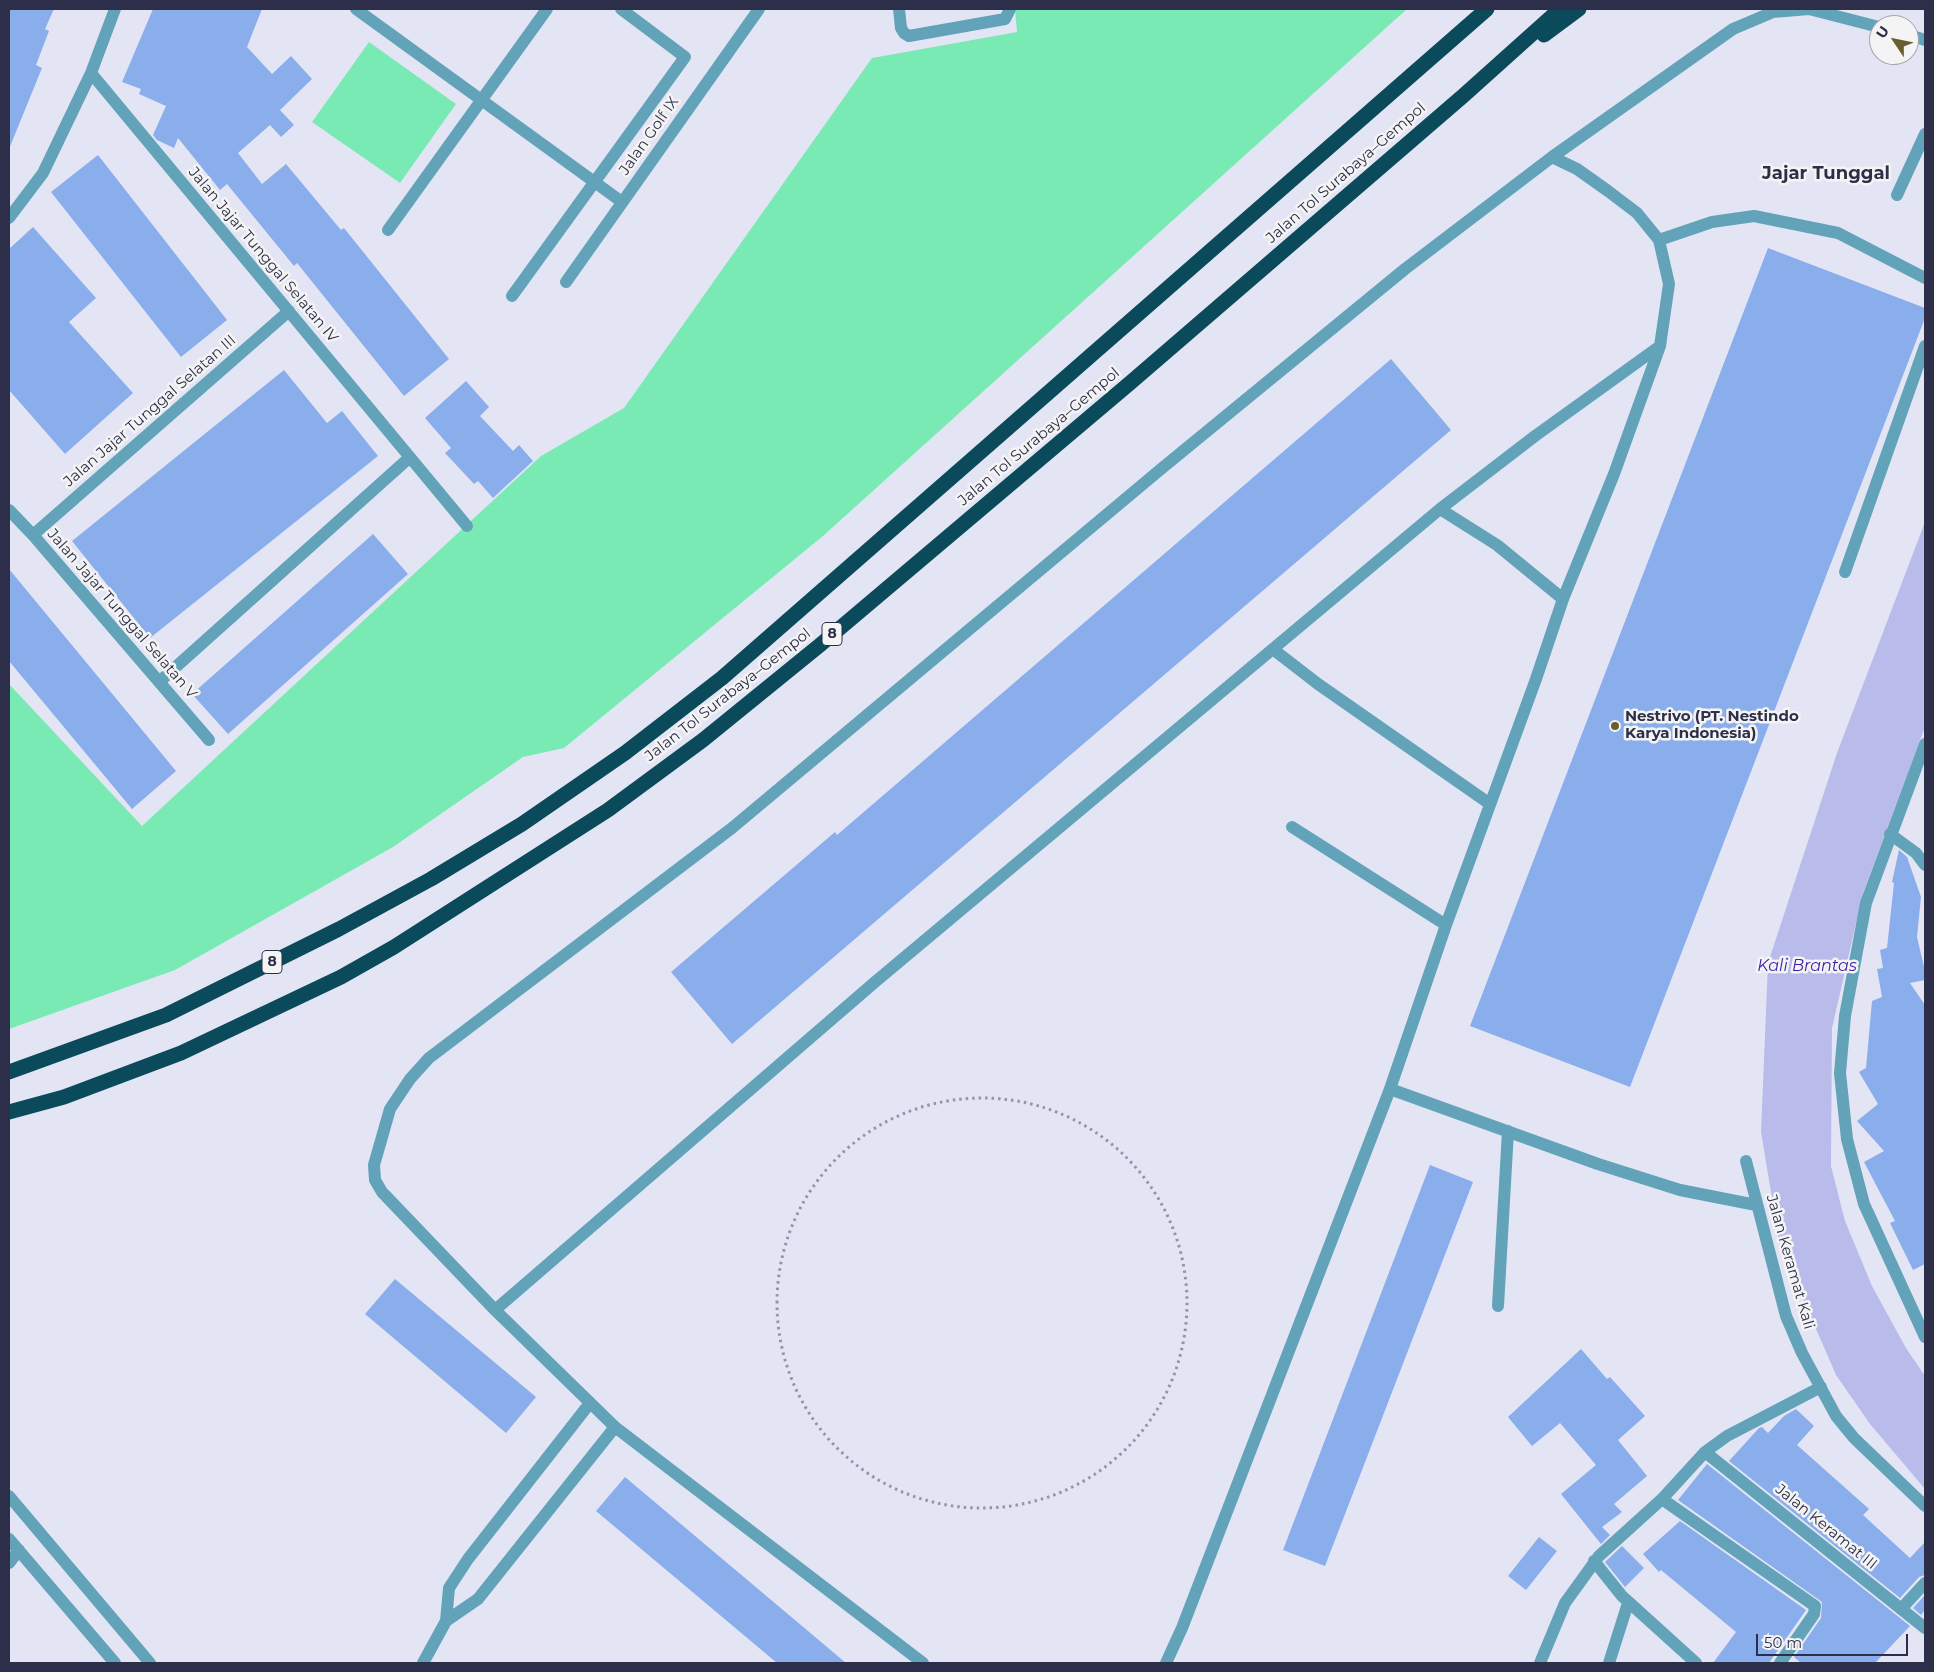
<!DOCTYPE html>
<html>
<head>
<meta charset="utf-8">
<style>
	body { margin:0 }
	#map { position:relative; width:1934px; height:1672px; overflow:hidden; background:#e4e5f4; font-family:Montserrat,sans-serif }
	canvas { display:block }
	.frame { position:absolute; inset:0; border:10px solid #2d2e4a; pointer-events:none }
	.north { position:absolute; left:1869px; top:15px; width:50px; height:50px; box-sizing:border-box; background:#f4f4f4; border:1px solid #a4a5b0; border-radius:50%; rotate:304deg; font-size:14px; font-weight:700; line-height:20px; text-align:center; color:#2d2e4a }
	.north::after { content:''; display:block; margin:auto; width:18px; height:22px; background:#67602d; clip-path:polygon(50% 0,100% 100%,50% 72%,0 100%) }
	.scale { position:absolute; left:1756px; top:1634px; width:152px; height:22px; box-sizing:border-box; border:2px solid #2d2e4a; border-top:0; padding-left:6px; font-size:15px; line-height:18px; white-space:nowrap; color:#2d2e4a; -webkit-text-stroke:4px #f4f4f4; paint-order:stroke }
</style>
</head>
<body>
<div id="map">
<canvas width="1934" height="1672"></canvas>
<div class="frame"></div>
<div class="north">U</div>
<div class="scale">50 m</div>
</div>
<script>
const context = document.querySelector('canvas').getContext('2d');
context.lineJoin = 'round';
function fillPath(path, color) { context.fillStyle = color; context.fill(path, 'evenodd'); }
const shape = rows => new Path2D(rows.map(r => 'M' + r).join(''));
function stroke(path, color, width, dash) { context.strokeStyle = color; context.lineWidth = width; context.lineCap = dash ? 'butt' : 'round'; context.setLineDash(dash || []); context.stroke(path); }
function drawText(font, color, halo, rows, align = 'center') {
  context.font = font + ' Montserrat,sans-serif'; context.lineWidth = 5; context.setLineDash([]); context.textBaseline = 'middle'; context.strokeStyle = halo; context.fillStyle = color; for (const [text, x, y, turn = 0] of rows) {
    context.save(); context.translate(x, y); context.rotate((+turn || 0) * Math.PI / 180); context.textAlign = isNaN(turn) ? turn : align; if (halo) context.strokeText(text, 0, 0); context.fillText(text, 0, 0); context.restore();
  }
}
fillPath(shape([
	[1015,9,1407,9,823,536,564,748,523,757,393,847,175,970,9,1029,9,684,142,826,541,456,624,408,872,58,1017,32],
	[369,42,456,104,400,183,312,122]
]), '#7aeab5');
fillPath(shape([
	[1925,522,1925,727,1863,893,1832,1028,1831,1166,1845,1221,1872,1286,1906,1348,1925,1376,1925,1489,1870,1424,1836,1375,1780,1246,1761,1132,1768,963,1837,753]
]), '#b9bceb');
fillPath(shape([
	[9,9,54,9,45,29,49,31,36,65,42,68,9,149],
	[153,9,262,9,247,47,272,74,291,56,312,79,280,110,294,125,281,137,270,125,238,153,262,184,286,164,341,230,344,228,449,359,404,396,297,263,294,266,227,184,220,190,178,138,174,148,157,140,153,135,166,106,139,94,141,89,122,82],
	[98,155,227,320,181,357,51,192],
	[33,227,96,298,69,322,133,393,65,454,9,390,9,249],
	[1768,248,1925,308,1925,318,1630,1087,1470,1026],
	[1391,359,1451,430,732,1044,671,972,835,832,837,835],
	[284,370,327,423,342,411,378,456,150,638,72,541],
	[466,381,489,407,480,416,513,451,519,445,533,461,493,498,478,481,474,484,445,453,451,448,425,418],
	[373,534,408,574,228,734,192,694],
	[9,569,176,771,132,809,9,661],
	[1899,850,1907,857,1921,897,1917,937,1925,971,1925,980,1910,983,1925,1005,1925,1264,1913,1270,1890,1223,1895,1221,1864,1162,1884,1151,1857,1121,1878,1104,1859,1072,1866,1068,1872,1001,1882,997,1877,969,1883,968,1880,950,1887,948,1894,883,1892,882],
	[1430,1165,1473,1182,1325,1566,1283,1550],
	[395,1279,536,1397,506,1433,365,1314],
	[1581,1349,1607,1379,1610,1377,1645,1416,1618,1440,1647,1476,1614,1504,1622,1512,1602,1527,1610,1535,1601,1544,1561,1494,1596,1465,1560,1423,1532,1446,1508,1417],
	[1796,1409,1814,1426,1797,1445,1869,1509,1863,1515,1910,1558,1925,1542,1925,1575,1919,1577,1900,1598,1729,1461,1759,1428,1762,1427,1768,1433,1784,1416],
	[1707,1464,1910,1626,1875,1663,1801,1663,1794,1657,1821,1618,1822,1602,1678,1500],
	[625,1477,846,1663,777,1663,596,1511],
	[1680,1521,1806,1610,1769,1663,1713,1663,1736,1632,1661,1570,1659,1572,1643,1554],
	[1539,1537,1557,1551,1526,1590,1508,1576],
	[1622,1546,1644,1568,1625,1587,1605,1562],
	[1925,1595,1925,1610,1921,1615,1913,1608]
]), '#8aadec');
stroke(shape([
	'777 1303a205 205 0 1 1 410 0a205 205 0 1 1-410 0Z'
]), '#9394a9', 3, [2.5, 4]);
stroke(shape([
	[356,9,622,202],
	[899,9,901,28,904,33,909,36,1005,19,1010,9],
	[1909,35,1925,40],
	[91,73,467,526],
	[1552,157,1733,29,1773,12,1809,9,1879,27],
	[1897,195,1925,134],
	[9,218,43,173,91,73,115,9],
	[388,230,547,9],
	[1659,240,1712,222,1754,216,1838,233,1925,278],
	[566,282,759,9],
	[512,296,685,57,621,9],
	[1440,509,1497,545,1563,599],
	[9,510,33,535,209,740],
	[33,535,289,311],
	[1845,572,1925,346],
	[1274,650,1318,684,1490,804],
	[159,682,409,458],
	[1925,744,1866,903,1845,1016,1840,1073,1847,1139,1864,1204,1925,1337],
	[1292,827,1446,925],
	[1890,834,1916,853,1925,865],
	[1390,1089,1598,1164,1680,1190,1756,1205],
	[1746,1161,1786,1316,1802,1353,1836,1416,1854,1438,1925,1506],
	[1498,1306,1508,1131],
	[495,1310,875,982,1440,509,1535,436,1660,346],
	[1705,1452,1925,1628],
	[9,1496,150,1663],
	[1662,1499,1815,1606,1814,1614,1780,1663],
	[9,1539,115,1663],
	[1594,1561,1622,1596,1696,1663],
	[9,1563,19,1550],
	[1901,1609,1925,1583],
	[446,1621,478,1599,615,1427],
	[423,1663,446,1621,449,1588,468,1559,590,1403],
	[923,1663,615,1427,495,1310,382,1192,375,1180,374,1165,390,1109,410,1079,429,1058,732,828,1161,469,1405,269,1552,157,1577,169,1608,191,1637,213,1659,240,1669,284,1660,346,1614,474,1563,599,1536,679,1446,925,1390,1089,1182,1628,1166,1663],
	[1540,1663,1565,1603,1599,1556,1662,1499,1705,1452,1727,1436,1821,1387],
	[1609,1663,1628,1603]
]), '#62a3b9', 12);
stroke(shape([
	[1544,35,1579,9],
	[9,1072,166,1015,339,929,431,879,522,824,625,753,722,678,1487,9],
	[9,1112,64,1097,181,1053,341,977,394,947,608,810,703,740,820,645,1130,383,1463,96,1560,9]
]), '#0a4a5b', 15);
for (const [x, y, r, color] of [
	[1615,726,5,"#67602d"]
]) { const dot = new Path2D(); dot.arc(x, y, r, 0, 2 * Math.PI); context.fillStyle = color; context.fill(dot); stroke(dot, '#f4f4f4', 2); }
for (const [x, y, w] of [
	[832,634,20],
	[272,962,20]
]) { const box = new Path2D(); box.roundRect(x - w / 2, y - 11.5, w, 23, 4); context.fillStyle = '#f4f4f4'; context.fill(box); stroke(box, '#2d2e4a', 1); }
drawText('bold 14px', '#2d2e4a', null, [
	["8",832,634],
	["8",272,962]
]);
drawText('15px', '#2d2e4a', '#f4f4f4', [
	["Jalan Golf IX",649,136,-55],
	["Jalan Tol Surabaya–Gempol",1346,173,-41],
	["Jalan Jajar Tunggal Selatan IV",263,255,50],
	["Jalan Jajar Tunggal Selatan III",150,411,-41],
	["Jalan Tol Surabaya–Gempol",1039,437,-40],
	["Jalan Jajar Tunggal Selatan V",122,614,49],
	["Jalan Tol Surabaya–Gempol",728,695,-38],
	["Jalan Keramat Kali",1790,1262,74],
	["Jalan Keramat III",1826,1527,39]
]);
drawText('bold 15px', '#2d2e4a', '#f4f4f4', [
	["Nestrivo (PT. Nestindo",1625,717],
	["Karya Indonesia)",1625,734]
], 'left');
drawText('italic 16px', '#3c20a5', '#f4f4f4', [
	["Kali Brantas",1807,966]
]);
drawText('bold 18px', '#2d2e4a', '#f4f4f4', [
	["Jajar Tunggal",1826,174]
]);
</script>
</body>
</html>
